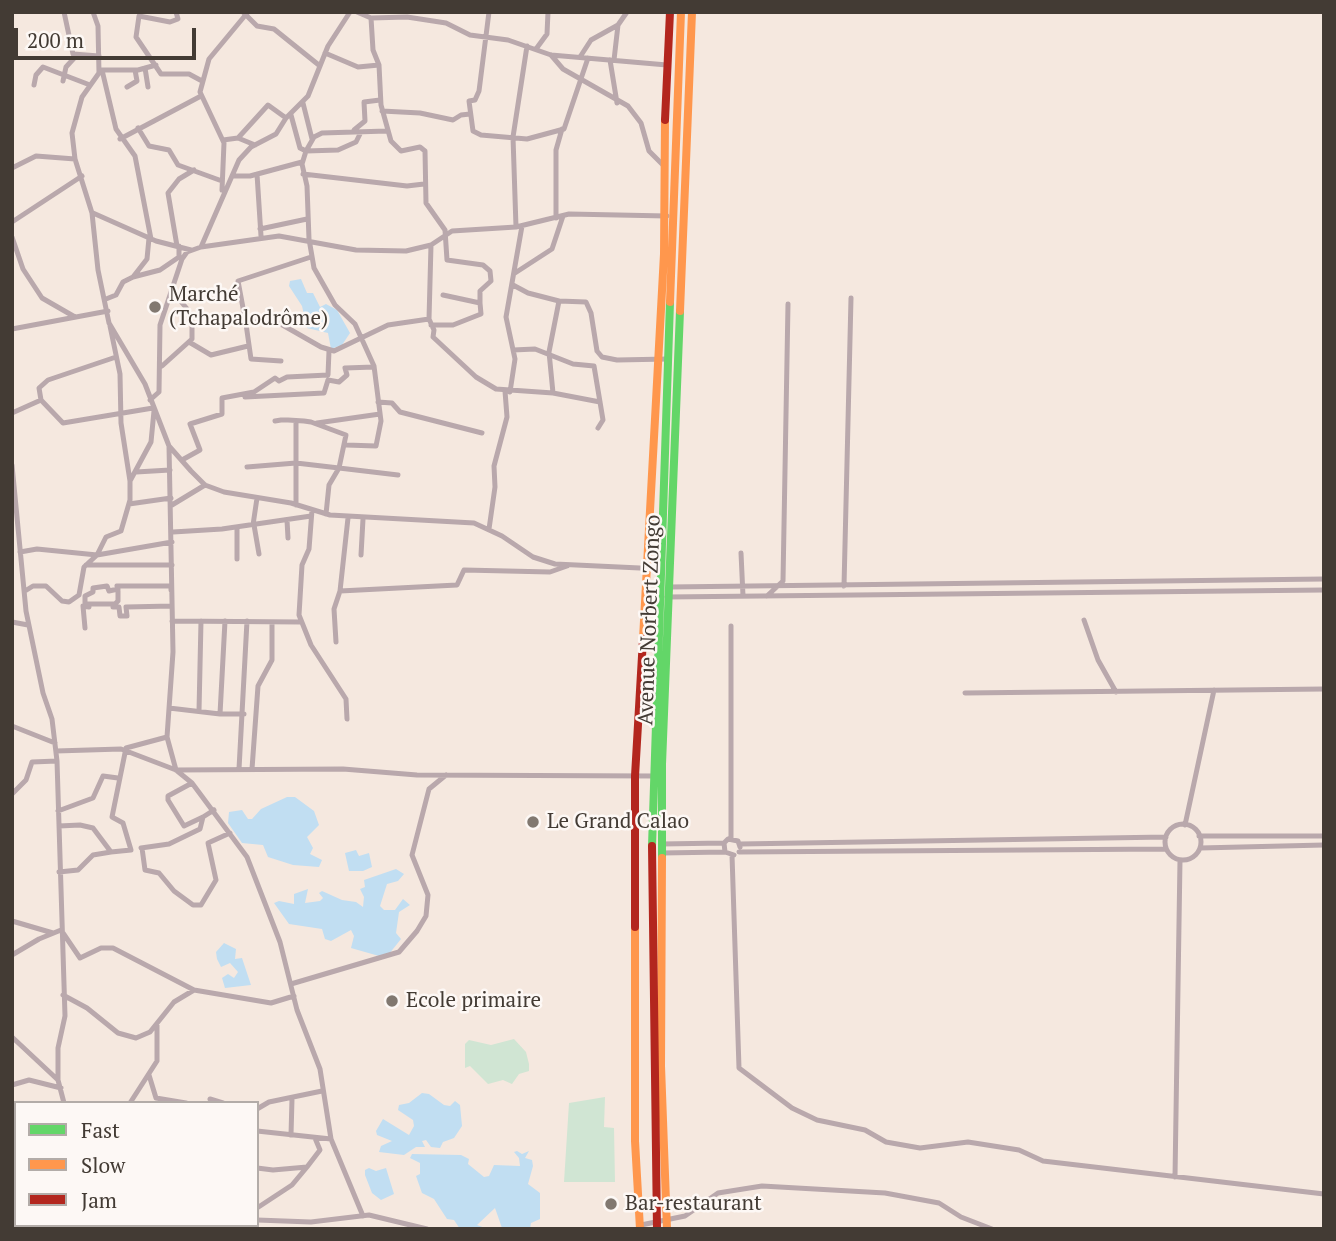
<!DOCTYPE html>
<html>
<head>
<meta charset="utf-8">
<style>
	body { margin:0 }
	#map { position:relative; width:1336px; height:1241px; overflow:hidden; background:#f5e8df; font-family:"PT Serif",serif }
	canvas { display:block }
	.frame { position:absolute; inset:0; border:14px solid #433b34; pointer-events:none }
	.legend { position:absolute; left:14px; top:1101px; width:245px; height:126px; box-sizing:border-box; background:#fdf8f5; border:2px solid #b3aca8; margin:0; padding:9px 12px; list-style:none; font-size:21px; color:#433b34 }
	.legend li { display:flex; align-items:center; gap:14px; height:35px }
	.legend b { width:35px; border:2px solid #b3aca8 }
	.scale { position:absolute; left:14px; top:28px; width:182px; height:32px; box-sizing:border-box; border:4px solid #433b34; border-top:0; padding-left:9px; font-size:21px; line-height:24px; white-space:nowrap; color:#433b34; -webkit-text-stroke:5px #fdf8f5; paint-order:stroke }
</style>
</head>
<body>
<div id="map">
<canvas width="1336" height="1241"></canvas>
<div class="frame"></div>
<ul class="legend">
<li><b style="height:9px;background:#63d668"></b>Fast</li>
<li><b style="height:9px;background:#ff974d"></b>Slow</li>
<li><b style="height:9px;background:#b3261e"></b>Jam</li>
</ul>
<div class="scale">200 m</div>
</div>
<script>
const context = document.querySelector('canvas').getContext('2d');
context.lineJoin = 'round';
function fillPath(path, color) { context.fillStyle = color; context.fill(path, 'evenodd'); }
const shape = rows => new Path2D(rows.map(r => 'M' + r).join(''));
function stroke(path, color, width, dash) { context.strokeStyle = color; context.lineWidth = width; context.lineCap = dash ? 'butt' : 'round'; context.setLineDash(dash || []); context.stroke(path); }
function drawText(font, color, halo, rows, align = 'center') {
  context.font = font + ' "PT Serif",serif'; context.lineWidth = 5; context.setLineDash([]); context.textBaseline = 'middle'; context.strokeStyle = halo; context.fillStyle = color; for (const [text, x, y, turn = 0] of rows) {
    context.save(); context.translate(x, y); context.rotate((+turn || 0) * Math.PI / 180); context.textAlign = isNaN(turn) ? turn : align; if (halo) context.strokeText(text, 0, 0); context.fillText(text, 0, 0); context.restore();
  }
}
fillPath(shape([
	[514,1039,526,1052,529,1064,529,1071,519,1074,512,1084,503,1080,488,1084,470,1066,465,1068,465,1044,469,1040,491,1045],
	[605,1097,604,1127,614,1128,615,1182,564,1182,569,1103]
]), '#d0e5d3');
fillPath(shape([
	[301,279,307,293,313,293,320,307,326,304,337,310,350,333,342,345,331,349,328,333,307,328,302,306,289,286,290,281],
	[287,797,295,797,314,811,319,825,307,837,313,848,310,854,322,860,319,867,293,865,268,857,263,845,242,843,228,823,229,812,242,810,248,819,252,819,261,809],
	[356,850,359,856,369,853,372,867,363,871,349,871,345,853],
	[396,869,404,874,398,881,387,884,380,906,384,910,395,910,403,899,410,905,399,912,396,933,401,939,389,954,379,956,351,948,354,936,351,930,331,941,325,939,322,929,289,924,274,903,279,901,294,904,294,894,308,889,305,903,320,901,323,898,319,893,322,891,342,900,356,902,363,907,364,897,360,889,365,887,364,880],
	[224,943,236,949,235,959,242,958,251,985,225,988,222,978,228,974,234,978,238,972,230,963,221,967,217,959,216,952],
	[422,1093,429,1094,444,1105,450,1106,455,1101,460,1105,462,1126,454,1138,443,1142,440,1148,431,1147,426,1140,422,1141,425,1147,416,1147,404,1155,379,1152,381,1146,392,1141,377,1135,376,1131,383,1119,409,1135,414,1126,413,1120,398,1110,399,1105,409,1103],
	[517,1151,522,1154,529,1151,525,1158,532,1160,533,1166,528,1184,540,1193,540,1219,531,1223,530,1229,502,1228,495,1208,477,1225,488,1229,460,1229,454,1220,447,1219,434,1199,422,1193,416,1176,420,1174,420,1163,410,1158,412,1154,461,1155,469,1159,468,1164,484,1177,489,1176,494,1165,520,1166,519,1158,514,1152],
	[369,1168,376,1171,386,1168,394,1194,381,1200,372,1193,365,1175,365,1170]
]), '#c1def2');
stroke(shape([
	[64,12,73,54,99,56],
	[93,12,98,26,99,73,82,97,72,133,75,159,92,213,98,270,109,323,145,384,169,446,191,471,205,485,224,492,291,503,330,515,474,523,502,536,533,557,555,564,661,569],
	[176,12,178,19,170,22,139,16,136,37,161,74,189,74,202,81],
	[243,12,257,26,274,29,320,66],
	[357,12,371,18,407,17,446,23,470,35,508,40,551,55,667,65],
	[489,12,479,91,475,100,469,101,473,131,481,135,527,139,564,129,588,58],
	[371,18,373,50,379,65],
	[536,49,547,34,548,12],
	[325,53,358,67,379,65,381,105,391,141,401,151,420,147,425,151,426,203,445,230,447,260,483,265,490,271,491,281,480,291,480,303],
	[551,55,563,69,628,106,641,123,649,151,663,165],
	[580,57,591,40,618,25,627,12],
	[610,60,617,103],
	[614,60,618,25],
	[145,68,148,87],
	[99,70,138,70,156,65],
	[102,70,116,129,135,156,151,239],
	[63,81,66,67,77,55],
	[34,85,36,75,43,67,90,85],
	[127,87,137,81,135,70],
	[303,103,312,139],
	[382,111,420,113,453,120,461,115,470,114],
	[291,115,300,148,306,151,302,164,307,186,309,239,314,268,335,305,355,324,374,366,381,421,376,446,346,445],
	[138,128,149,146,169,150,178,165,222,181],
	[354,130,365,121,364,102,380,100],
	[361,132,356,142,338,150,306,151,314,137,322,133,387,131],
	[238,138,268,105,286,118],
	[120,139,201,96],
	[223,140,238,138,255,145],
	[12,168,36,156,75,159],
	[257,174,261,236],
	[303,174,407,186,424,184],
	[232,176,250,176,302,162],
	[222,190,224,143,200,92,209,59,248,12],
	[93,213,156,241,191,250],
	[556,218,556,150,562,129],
	[12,222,82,176],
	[516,227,513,137,527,46],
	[260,229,307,219],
	[12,237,23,269,42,298,75,317],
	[431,245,429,319,434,330,433,337,476,377,496,389,553,393,600,402],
	[177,246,168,193,179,179,194,170],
	[201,247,279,236,356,250,406,251,431,245,452,231,516,227,569,214,667,216],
	[311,257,238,281,246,324,272,319,321,347,334,351,388,325,429,319],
	[515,273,552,249,563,216],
	[133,277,160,270,179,257,179,246],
	[513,285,528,293,559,301,549,352,553,393],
	[106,299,116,295,123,282,133,277,147,259,149,238],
	[559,301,586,302,591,313,597,351,602,357,617,360,668,359],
	[246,324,251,359,281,361],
	[431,325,453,325,481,314,480,303,443,295],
	[110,326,120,374,121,423,130,481],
	[12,329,108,311],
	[189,342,211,355,248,346],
	[513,350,535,349,573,364,594,366,603,420,598,428],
	[162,366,192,339,192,325,188,310,173,292],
	[510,392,515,359,506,317,522,226],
	[245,397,324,393,328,380,339,382,347,375,345,368,374,367],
	[41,400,63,423,153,408],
	[150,400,159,392,160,325,182,259,187,252,201,247,239,160,251,147,276,134,286,118,308,96,328,46,350,12],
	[378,402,392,403,400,412,482,433],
	[12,413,41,400,39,388,48,380,116,357],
	[275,421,281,420,288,420,304,421,311,422,346,435,339,468,296,463,296,421],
	[317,423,380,414],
	[169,446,173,652,167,737,176,770,343,769,417,775,653,776],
	[182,460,200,450,190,424,222,414,222,398,254,392,275,378,279,381,287,377,328,375,329,351],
	[12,465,26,611,43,693,52,719,57,761,65,1016,58,1048,58,1080,64,1103],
	[247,467,296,463,296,505],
	[136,472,170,470],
	[129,504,171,498],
	[172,505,205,485],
	[312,510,309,549,302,565,299,615,311,645,346,699,347,719],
	[326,514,329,485,339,468,398,475],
	[287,520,288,538],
	[253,525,257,498],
	[254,525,259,554],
	[237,527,237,559],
	[489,529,495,487,494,466,507,417,505,391],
	[173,532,222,529,311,516],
	[20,552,37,549,97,555,172,542],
	[741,553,743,596],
	[361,555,363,519],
	[86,565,172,565],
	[844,586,851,298],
	[669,587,1324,579],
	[118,589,109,591,107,586,93,588,93,592,85,596,85,604,115,604,118,601,118,591,117,586,171,586,171,590],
	[25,591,33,586,46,586,62,601,69,602,79,595,84,567,97,555,106,537,121,531,130,500,130,481,151,442,154,411],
	[340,591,457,585,464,570,550,572,567,566],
	[767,596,783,581,788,304],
	[667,597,1324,590],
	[113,607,119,607,120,616,127,616,126,607,172,606],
	[1084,620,1098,660,1116,692],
	[172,621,301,622],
	[225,621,220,714,244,714],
	[12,622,28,625],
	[85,628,83,606,89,607],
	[336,642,334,609,340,591,348,518],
	[965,693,1324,689],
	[169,708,220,714],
	[199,711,201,621],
	[12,726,55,743],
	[56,751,121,749,176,770,192,783,247,857,280,942,297,1010,320,1069,331,1139,363,1216],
	[239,769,247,621],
	[252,769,258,686,272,660,272,623],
	[192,783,168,796,168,800,184,826,203,817],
	[12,794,26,780,32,762,57,761],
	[58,811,93,798,103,776,118,778],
	'1165 842a18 18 0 1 1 36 0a18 18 0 1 1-36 0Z',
	[1185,825,1214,690],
	[59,826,80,825,93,828,111,852,131,850,123,823,112,817,126,748,167,737],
	[1199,836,1324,836],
	[731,838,731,626],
	[661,844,724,843],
	[740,844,1166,837],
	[141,848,169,844,200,829,203,817,214,810],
	[142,848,145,870,159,873,174,891,193,905,201,905,216,880,208,843,230,833],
	[1200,848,1324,845],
	[725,852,724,843,728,839,738,841,740,847],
	[739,852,1166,849],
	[661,853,725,852,734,855],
	[732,855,739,1068,792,1108,817,1120,865,1130,886,1142,920,1148,968,1142,1019,1150,1043,1161,1324,1194],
	[59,872,78,870,93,855,111,852],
	[12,921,53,933],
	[12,955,39,939,61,930,80,958,101,948,113,948,194,990],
	[291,984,399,952,417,931,426,916,428,895,412,855,429,789,446,775],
	[63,995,87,1008,118,1033,136,1038,150,1032,174,1002,194,990,271,1003,294,996],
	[12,1037,58,1080],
	[149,1075,156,1098,186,1103],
	[12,1085,29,1080,61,1088],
	[210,1099,223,1103],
	[130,1103,157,1061,157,1025],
	[257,1109,269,1102,322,1091],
	[257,1131,331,1139],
	[291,1135,292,1099],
	[257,1168,273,1170,307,1167,320,1150,315,1138],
	[1175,1177,1180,860],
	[12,1187,16,1189],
	[257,1208,292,1185,307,1167],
	[257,1220,311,1222,369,1215,427,1229],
	[49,1225,49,1229],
	[641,1225,685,1216,718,1193,762,1186,885,1193,939,1203,961,1217,992,1229]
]), '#b9a8ac', 5);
stroke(shape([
	[652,846,670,302],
	[662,858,662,764,680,311]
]), '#63d668', 8);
stroke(shape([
	[670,302,681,12],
	[680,311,692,12],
	[643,639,664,254,665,120],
	[662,858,661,1066,667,1229],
	[635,927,635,1141,640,1229]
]), '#ff974d', 8);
stroke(shape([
	[665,120,670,12],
	[652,846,657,1229],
	[635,927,635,776,643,639]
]), '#b3261e', 8);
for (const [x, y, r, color] of [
	[155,307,7,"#817870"],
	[533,822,7,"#817870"],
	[392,1001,7,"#817870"],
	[611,1204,7,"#817870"]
]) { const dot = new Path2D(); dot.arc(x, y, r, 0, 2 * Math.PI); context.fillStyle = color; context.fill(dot); stroke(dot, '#fdf8f5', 2.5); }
drawText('21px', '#433b34', '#fdf8f5', [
	["Marché",169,295],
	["(Tchapalodrôme)",169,319],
	["Le Grand Calao",547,822],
	["Ecole primaire",406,1001],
	["Bar-restaurant",625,1204]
], 'left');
drawText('21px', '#433b34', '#fdf8f5', [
	["Avenue Norbert Zongo",650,620,-88]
]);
</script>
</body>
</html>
